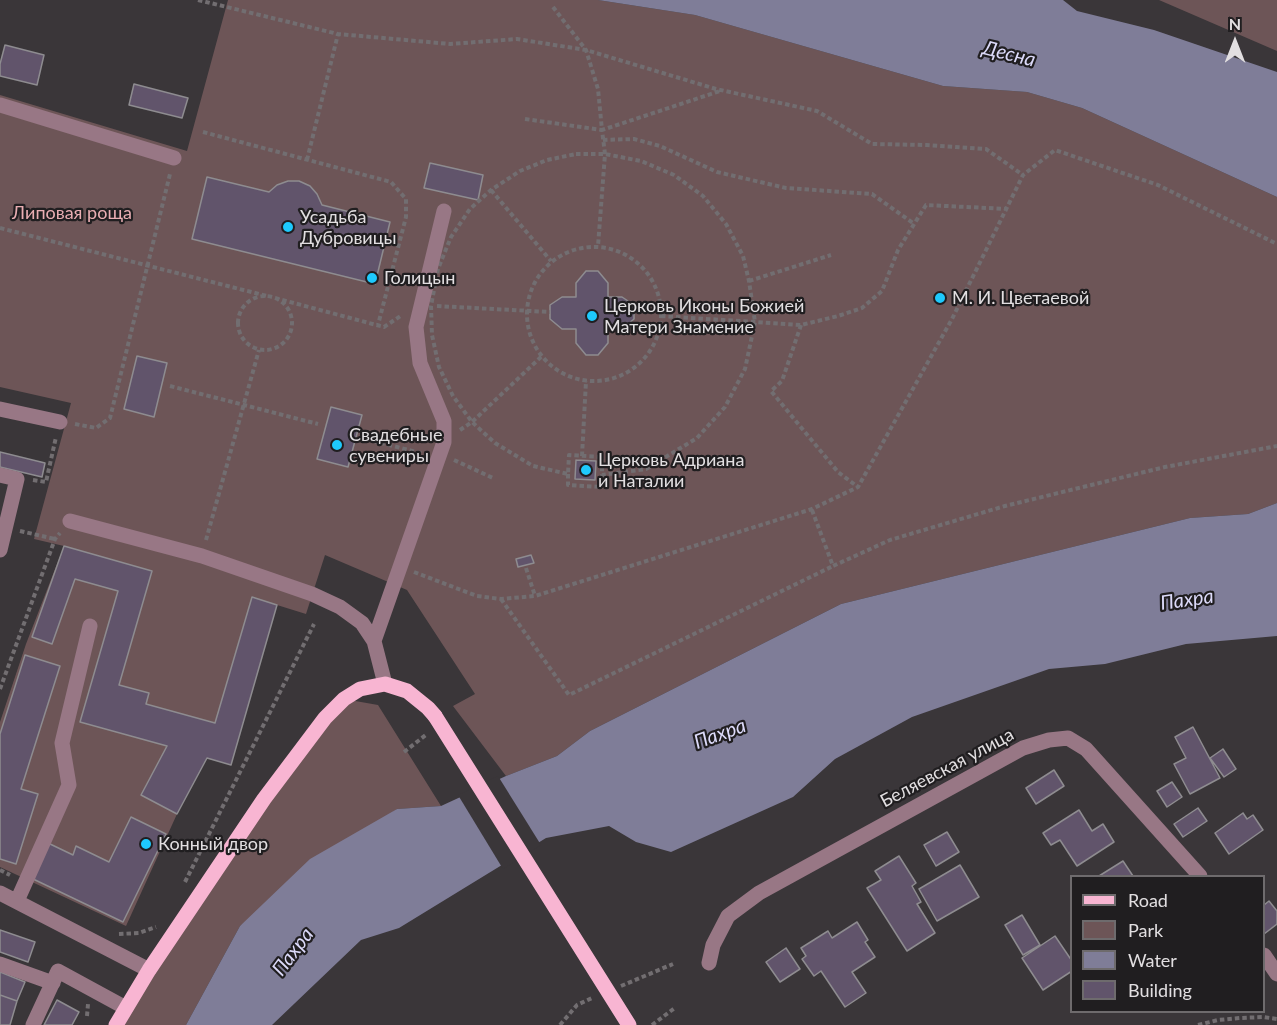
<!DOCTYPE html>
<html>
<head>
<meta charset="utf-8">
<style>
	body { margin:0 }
	#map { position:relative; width:1277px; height:1025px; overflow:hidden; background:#3a3639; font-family:Lato,sans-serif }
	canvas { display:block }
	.legend { position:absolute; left:1070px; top:875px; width:195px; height:138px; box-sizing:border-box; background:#201e20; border:2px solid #6e6b6d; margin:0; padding:8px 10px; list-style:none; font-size:18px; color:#e2dfe1 }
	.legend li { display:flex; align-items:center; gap:12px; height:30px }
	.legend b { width:30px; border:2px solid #6e6b6d }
	.north { position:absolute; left:1205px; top:12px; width:60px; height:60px; -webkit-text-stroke:4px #201e20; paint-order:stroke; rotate:0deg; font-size:16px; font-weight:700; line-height:24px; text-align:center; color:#e2dfe1 }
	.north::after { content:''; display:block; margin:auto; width:21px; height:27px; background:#e2dfe1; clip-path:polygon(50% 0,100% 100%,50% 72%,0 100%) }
</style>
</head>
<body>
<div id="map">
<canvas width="1277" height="1025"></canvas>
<ul class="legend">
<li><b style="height:8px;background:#f8b5d2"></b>Road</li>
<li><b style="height:16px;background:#6d5557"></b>Park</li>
<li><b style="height:16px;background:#7f7d98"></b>Water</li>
<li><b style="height:16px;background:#61546b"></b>Building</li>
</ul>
<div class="north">N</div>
</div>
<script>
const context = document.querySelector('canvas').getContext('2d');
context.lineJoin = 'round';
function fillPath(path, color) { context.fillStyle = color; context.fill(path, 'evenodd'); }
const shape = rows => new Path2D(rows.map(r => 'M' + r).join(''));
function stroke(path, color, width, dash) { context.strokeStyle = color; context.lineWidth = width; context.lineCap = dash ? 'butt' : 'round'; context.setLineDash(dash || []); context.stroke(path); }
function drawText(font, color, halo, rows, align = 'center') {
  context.font = font + ' Lato,sans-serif'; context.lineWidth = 4.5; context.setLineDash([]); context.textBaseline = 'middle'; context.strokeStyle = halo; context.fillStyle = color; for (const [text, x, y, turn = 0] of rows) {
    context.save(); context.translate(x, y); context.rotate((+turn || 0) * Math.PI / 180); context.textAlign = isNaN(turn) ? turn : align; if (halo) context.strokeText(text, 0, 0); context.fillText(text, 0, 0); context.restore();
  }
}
fillPath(shape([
	[228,0,598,0,695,15,943,86,1027,92,1082,108,1277,197,1277,503,1248,514,1190,518,841,604,590,731,557,756,506,776,453,706,475,694,407,590,325,555,306,614,277,605,231,765,206,758,177,814,126,926,0,867,0,722,26,644,64,546,34,539,71,403,0,387,0,95,187,151],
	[1159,0,1277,0,1277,51],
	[344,699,378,705,441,806,397,809,240,926,186,1025,116,1025,149,970]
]), '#6d5557');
fillPath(shape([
	[598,0,1063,0,1077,11,1154,30,1277,72,1277,197,1082,108,1027,92,943,86,695,15],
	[1277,503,1277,636,1186,644,1105,664,1049,669,912,717,835,759,793,797,671,852,636,842,609,826,546,838,399,928,361,940,272,1025,186,1025,240,926,310,859,397,809,441,806,506,776,557,756,590,731,841,604,1190,518,1248,514]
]), '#7f7d98');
fillPath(shape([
	[498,776,541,845,503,869,458,795]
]), '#3a3639');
const building = shape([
	[5,45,44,55,37,85,0,76,0,64,5,45],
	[134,84,188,98,182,118,129,105,134,84],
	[430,163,483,175,478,200,424,188,430,163],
	[207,177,269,192,277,185,288,181,299,181,310,186,317,194,322,205,390,222,375,284,192,239,207,177],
	[586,271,598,271,608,283,608,297,622,297,634,305,634,319,622,329,608,329,608,343,598,355,586,355,576,343,576,329,562,329,550,319,550,305,562,297,576,297,576,283,586,271],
	[137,356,167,363,154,417,124,409,137,356],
	[331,407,362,415,348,467,317,459,331,407],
	[0,452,45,463,42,477,0,467,0,452],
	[576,460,596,461,595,480,575,479,576,460],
	[64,546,152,571,119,685,149,693,146,704,215,723,252,597,277,605,231,765,207,758,177,814,141,795,167,746,80,722,118,591,75,579,52,644,32,637,64,546],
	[531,555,534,563,518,567,516,559,531,555],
	[25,655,60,666,21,789,38,794,16,864,0,859,0,734,25,655],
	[1193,727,1220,778,1190,794,1174,764,1186,758,1175,737,1193,727],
	[1223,749,1236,769,1224,777,1210,758,1223,749],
	[1054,770,1064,786,1036,804,1026,788,1054,770],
	[1172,782,1182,797,1167,807,1157,791,1172,782],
	[1198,808,1207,821,1183,837,1174,824,1198,808],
	[1079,810,1092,831,1103,824,1114,842,1077,866,1060,840,1051,845,1043,833,1079,810],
	[1243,813,1247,819,1253,815,1263,830,1229,854,1215,833,1243,813],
	[131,817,166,834,123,922,31,878,48,843,73,855,76,846,109,862,131,817],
	[947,832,959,852,936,866,924,845,947,832],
	[899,856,916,883,912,886,921,902,917,904,935,933,907,951,867,888,881,880,875,871,899,856],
	[1123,861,1133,876,1099,876,1123,861],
	[960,865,979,897,937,921,919,889,960,865],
	[1269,901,1277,911,1277,924,1264,934,1264,905,1269,901],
	[1022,915,1040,945,1023,955,1005,925,1022,915],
	[857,922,868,940,865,942,875,957,852,972,866,993,845,1007,821,971,814,976,802,959,806,956,801,948,828,931,832,938,857,922],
	[0,930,35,942,28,962,0,952,0,930],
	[1055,936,1072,961,1072,971,1043,990,1022,958,1055,936],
	[786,948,800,969,780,982,766,962,786,948],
	[0,972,25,982,17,1001,0,995,0,972],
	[0,995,17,1001,10,1025,0,1025,0,995],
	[57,1000,79,1012,72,1025,44,1025,57,1000]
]);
fillPath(building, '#61546b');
stroke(building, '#8e8c90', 1.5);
stroke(shape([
	[198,0,338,34,450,44,517,39,586,50,716,89,817,111,872,144,927,145,986,149,1023,175],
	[553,7,586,50,598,89,602,130,720,91],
	[525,119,602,130,605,154,598,246],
	[203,132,391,182,406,199,406,217,378,325],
	[603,140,634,139,660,146,717,172,786,188,872,194,913,223],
	[576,154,605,154,641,161,674,175,703,196,726,224,743,256,749,281,755,322,745,369,725,407,697,438,646,469,602,475,602,457,569,455,568,474,533,466,495,443,472,422,453,396,439,367,432,335,431,306,438,269,451,237,470,209,491,190,520,171,547,160,576,154],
	[307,160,338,34],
	[491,190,551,261],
	[0,228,267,296],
	'527 314a67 67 0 1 1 134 0a67 67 0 1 1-134 0Z',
	[749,281,831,255],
	'238 323a27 27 0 1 1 54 0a27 27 0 1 1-54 0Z',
	[275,298,384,327,402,315],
	[437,306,550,312],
	[661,316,801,325,838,316,862,308,882,291,898,250,926,205,1007,209],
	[801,325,782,381,771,391,838,472,858,487],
	[170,386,318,424],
	[75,424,96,428,110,418,170,174],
	[460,430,472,422,542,356],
	[366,439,424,454],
	[582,456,586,381],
	[454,460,493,478],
	[568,474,568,485,601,487,602,475],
	[33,480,46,482,56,437],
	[812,510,833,566,890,540,1005,506,1165,467,1277,446],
	[20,531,55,539],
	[206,540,259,350],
	[526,568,535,596],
	[414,572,477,596,501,599,535,596,812,509,858,487,952,319,1023,175,1055,150,1158,185,1277,244],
	[501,599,569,695,833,566],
	[0,689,55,539,60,533],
	[404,752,427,734],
	[0,870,10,875],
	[185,882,314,624],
	[119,934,139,933,156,927],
	[621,986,673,964],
	[87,1016,88,1004],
	[560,1025,577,1005,592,998],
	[652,1025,676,1007],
	[1198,1025,1218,1020,1240,1018,1263,1017,1277,1019]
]), '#726e71', 4, [4.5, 3]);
stroke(shape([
	[0,105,174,158],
	[0,409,60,422],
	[0,475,17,479,0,550],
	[70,521,202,556,312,594,340,607,362,623,374,641,385,684],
	[374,641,444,442,444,421,420,363,416,327,444,211],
	[0,893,149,970],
	[17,901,69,785,62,743,90,626],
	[1264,955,1277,974],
	[709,963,713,945,728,916,759,893,1023,748,1049,740,1068,738,1086,749,1200,876],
	[0,964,53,983],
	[33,1025,58,971,126,1008]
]), '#987785', 15);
stroke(shape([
	[116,1025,149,970,264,799,325,718,344,699,360,689,385,684,407,691,428,708,435,716]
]), '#f8b5d2', 15);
stroke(shape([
	[435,716,629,1025]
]), '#f8b5d2', 15);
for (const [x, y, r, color] of [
	[288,227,6,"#1ec9fd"],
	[372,278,6,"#1ec9fd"],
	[940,298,6,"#1ec9fd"],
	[592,316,6,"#1ec9fd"],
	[337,445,6,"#1ec9fd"],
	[586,470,6,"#1ec9fd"],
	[146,844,6,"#1ec9fd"]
]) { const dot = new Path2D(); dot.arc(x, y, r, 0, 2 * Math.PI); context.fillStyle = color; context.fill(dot); stroke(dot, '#201e20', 2); }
drawText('18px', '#eaaeb3', '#201e20', [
	["Липовая роща",72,213]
]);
drawText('18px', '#e2dfe1', '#201e20', [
	["Усадьба",300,217],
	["Дубровицы",300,238],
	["Голицын",384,278],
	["М. И. Цветаевой",952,298],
	["Церковь Иконы Божией",604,306],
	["Матери Знамение",604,327],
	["Свадебные",349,435],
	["сувениры",349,456],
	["Церковь Адриана",598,460],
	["и Наталии",598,481],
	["Конный двор",158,844]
], 'left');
drawText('18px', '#e2dfe1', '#201e20', [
	["Беляевская улица",947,768,-28]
]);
drawText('italic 20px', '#dcdaf9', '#201e20', [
	["Десна",1009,54,14],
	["Пахра",1187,600,-8],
	["Пахра",720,734,-20],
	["Пахра",293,952,-53]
]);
</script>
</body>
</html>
